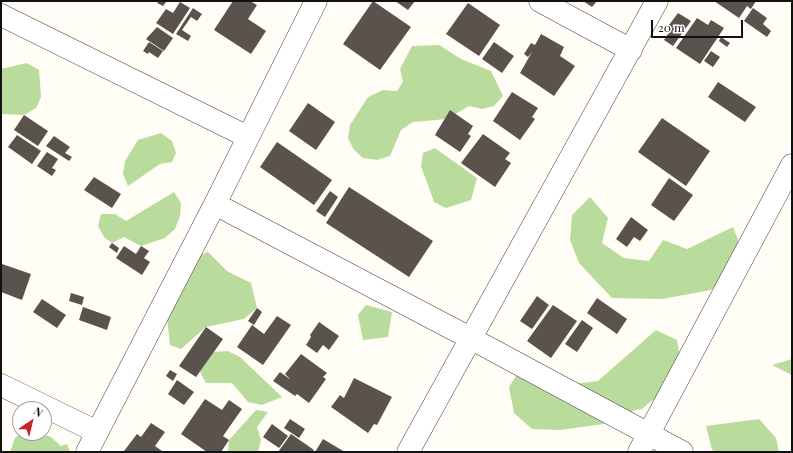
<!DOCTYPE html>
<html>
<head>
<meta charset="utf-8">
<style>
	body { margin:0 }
	#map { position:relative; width:793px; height:453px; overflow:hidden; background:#fffdf5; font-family:"Playfair Display",serif }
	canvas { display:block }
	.frame { position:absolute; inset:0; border:2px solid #111; pointer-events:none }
	.north { position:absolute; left:12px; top:401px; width:40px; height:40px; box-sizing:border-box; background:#fff; border:1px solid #a0a0a0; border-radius:50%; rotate:35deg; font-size:11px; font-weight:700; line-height:16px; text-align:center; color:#111 }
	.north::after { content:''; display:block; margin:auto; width:14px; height:18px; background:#c4262e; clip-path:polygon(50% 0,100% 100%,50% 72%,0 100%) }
	.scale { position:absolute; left:651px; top:20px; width:92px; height:18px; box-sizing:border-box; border:2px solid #111; border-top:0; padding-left:5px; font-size:12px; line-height:14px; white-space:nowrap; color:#111; -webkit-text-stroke:3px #fff; paint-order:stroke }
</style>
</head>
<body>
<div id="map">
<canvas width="793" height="453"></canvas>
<div class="frame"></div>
<div class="north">N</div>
<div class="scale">20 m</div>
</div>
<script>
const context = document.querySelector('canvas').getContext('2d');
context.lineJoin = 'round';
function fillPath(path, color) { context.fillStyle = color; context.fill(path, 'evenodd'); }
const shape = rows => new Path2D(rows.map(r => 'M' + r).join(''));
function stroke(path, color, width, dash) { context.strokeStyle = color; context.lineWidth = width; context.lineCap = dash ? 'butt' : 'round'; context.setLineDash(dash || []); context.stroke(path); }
fillPath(shape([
	[439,45,461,59,491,71,503,96,494,106,482,109,469,106,447,119,413,122,401,130,390,156,377,160,363,158,354,150,348,138,350,125,368,97,383,90,397,91,403,82,400,69,412,46],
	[27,63,39,70,41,97,36,108,24,115,1,114,1,69],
	[161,133,172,141,176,153,172,162,160,164,128,186,123,174,125,161,138,140],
	[435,148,477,178,471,200,446,208,434,202,421,166,423,153],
	[174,192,181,203,180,216,175,229,165,238,141,246,124,237,112,243,104,237,98,226,101,214,115,214,126,221],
	[590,197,608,218,602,243,624,258,649,261,663,240,687,249,733,227,743,252,731,274,711,290,662,299,612,298,579,263,570,240,572,215],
	[208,252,227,271,251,283,257,308,244,319,206,327,181,349,170,345,164,292,185,260],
	[366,305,392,312,388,337,363,340,358,315],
	[656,330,677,340,682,367,671,389,650,402,642,409,635,410,611,423,560,430,532,429,514,413,509,387,523,365,573,384,598,381],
	[228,351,240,357,282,397,262,405,248,402,232,383,206,383,200,372,203,359,214,352],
	[792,359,792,375,772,365],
	[256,410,268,412,257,427,261,440,258,452,228,452,229,440],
	[759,419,776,438,779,452,717,452,712,450,706,426],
	[21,433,40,433,51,437,61,446,67,444,70,452,10,452,15,438]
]), '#b9dc9c');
fillPath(shape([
	[159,1,167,1,163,6,157,3],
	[233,1,250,1,257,5,248,19,266,31,251,54,214,30],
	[373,1,411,27,380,70,343,44],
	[395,1,415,1,408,10],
	[583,1,597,1,592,7],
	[714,1,756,1,751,9,747,6,739,18],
	[180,2,190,8,173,34,156,23,166,9,173,13],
	[468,3,500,25,479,56,446,34],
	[193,8,202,14,197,21,191,17,182,30,191,36,188,41,176,34],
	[753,8,767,18,763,24,771,31,767,37,744,21],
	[678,13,691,21,673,46,664,40,672,28,669,25],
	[697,18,708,25,711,20,724,28,700,64,676,48],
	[157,27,173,38,164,51,146,39],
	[541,34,564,47,560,56,575,66,554,96,520,73,532,52,528,57,524,54,531,43,535,45],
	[721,37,730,43,727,47,719,41],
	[149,42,163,51,158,58,149,52,148,54,143,51],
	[494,42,514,56,502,73,482,59],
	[711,51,720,57,713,67,704,61],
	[718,82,756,107,745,122,708,97],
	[512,92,538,108,532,117,535,119,520,140,493,121],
	[308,103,335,122,316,150,289,131],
	[450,110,473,126,468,134,471,136,460,152,435,135],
	[24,115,48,131,38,146,14,130],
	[662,118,710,151,686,186,638,152],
	[483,134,510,153,505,159,511,163,495,187,461,163],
	[17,135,41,151,32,164,8,147],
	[54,136,70,147,65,153,72,157,69,161,46,146],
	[277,142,332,180,314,205,260,167],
	[47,152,58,159,52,168,56,170,52,176,37,166],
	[94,177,121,194,112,208,84,190],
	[669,178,693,195,674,221,651,205],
	[349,187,433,241,409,277,326,223],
	[330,191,338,197,325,217,316,211],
	[631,217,648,230,640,241,634,237,627,247,616,239],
	[112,243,119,248,117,253,109,247],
	[124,246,136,254,141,246,149,251,144,258,150,262,142,275,116,258],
	[2,264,31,274,22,300,1,292],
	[71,293,84,297,82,305,69,301],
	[537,296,549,305,532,329,520,321],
	[597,298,627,319,617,334,587,313],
	[42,299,66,315,57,328,33,312],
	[553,305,577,321,551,358,527,341],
	[83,307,111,317,107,330,79,320],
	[257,308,262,312,254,325,248,321],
	[277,316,291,325,263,365,237,347,252,325,264,334],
	[582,320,593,328,577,352,565,344],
	[319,322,339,336,329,350,323,345,317,353,306,345,311,337,310,335],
	[206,327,223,339,196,377,179,366],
	[301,354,327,373,323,377,326,379,309,403,297,394,295,396,273,381,280,372,291,380,285,374],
	[170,370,177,374,173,381,166,376],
	[354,378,392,397,377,425,374,424,368,433,331,407,340,395,344,398],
	[177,380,194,392,184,405,168,394],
	[205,399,222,410,229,400,242,409,223,436,229,440,221,452,207,452,181,434],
	[290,419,305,429,299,438,284,428],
	[151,423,165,432,155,446,162,451,161,452,124,451,137,434,141,437],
	[272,424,288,436,279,448,263,437],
	[291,434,314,450,312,452,278,452],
	[323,439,345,452,315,452]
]), '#5a524d');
const minor = shape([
	[540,1,631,50],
	[1,15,248,137],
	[215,204,472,339,682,452],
	[1,385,97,432],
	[87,452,215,204,316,1],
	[408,452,657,1],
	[639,452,792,165]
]);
stroke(minor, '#444', 23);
stroke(minor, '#fff', 22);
</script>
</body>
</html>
